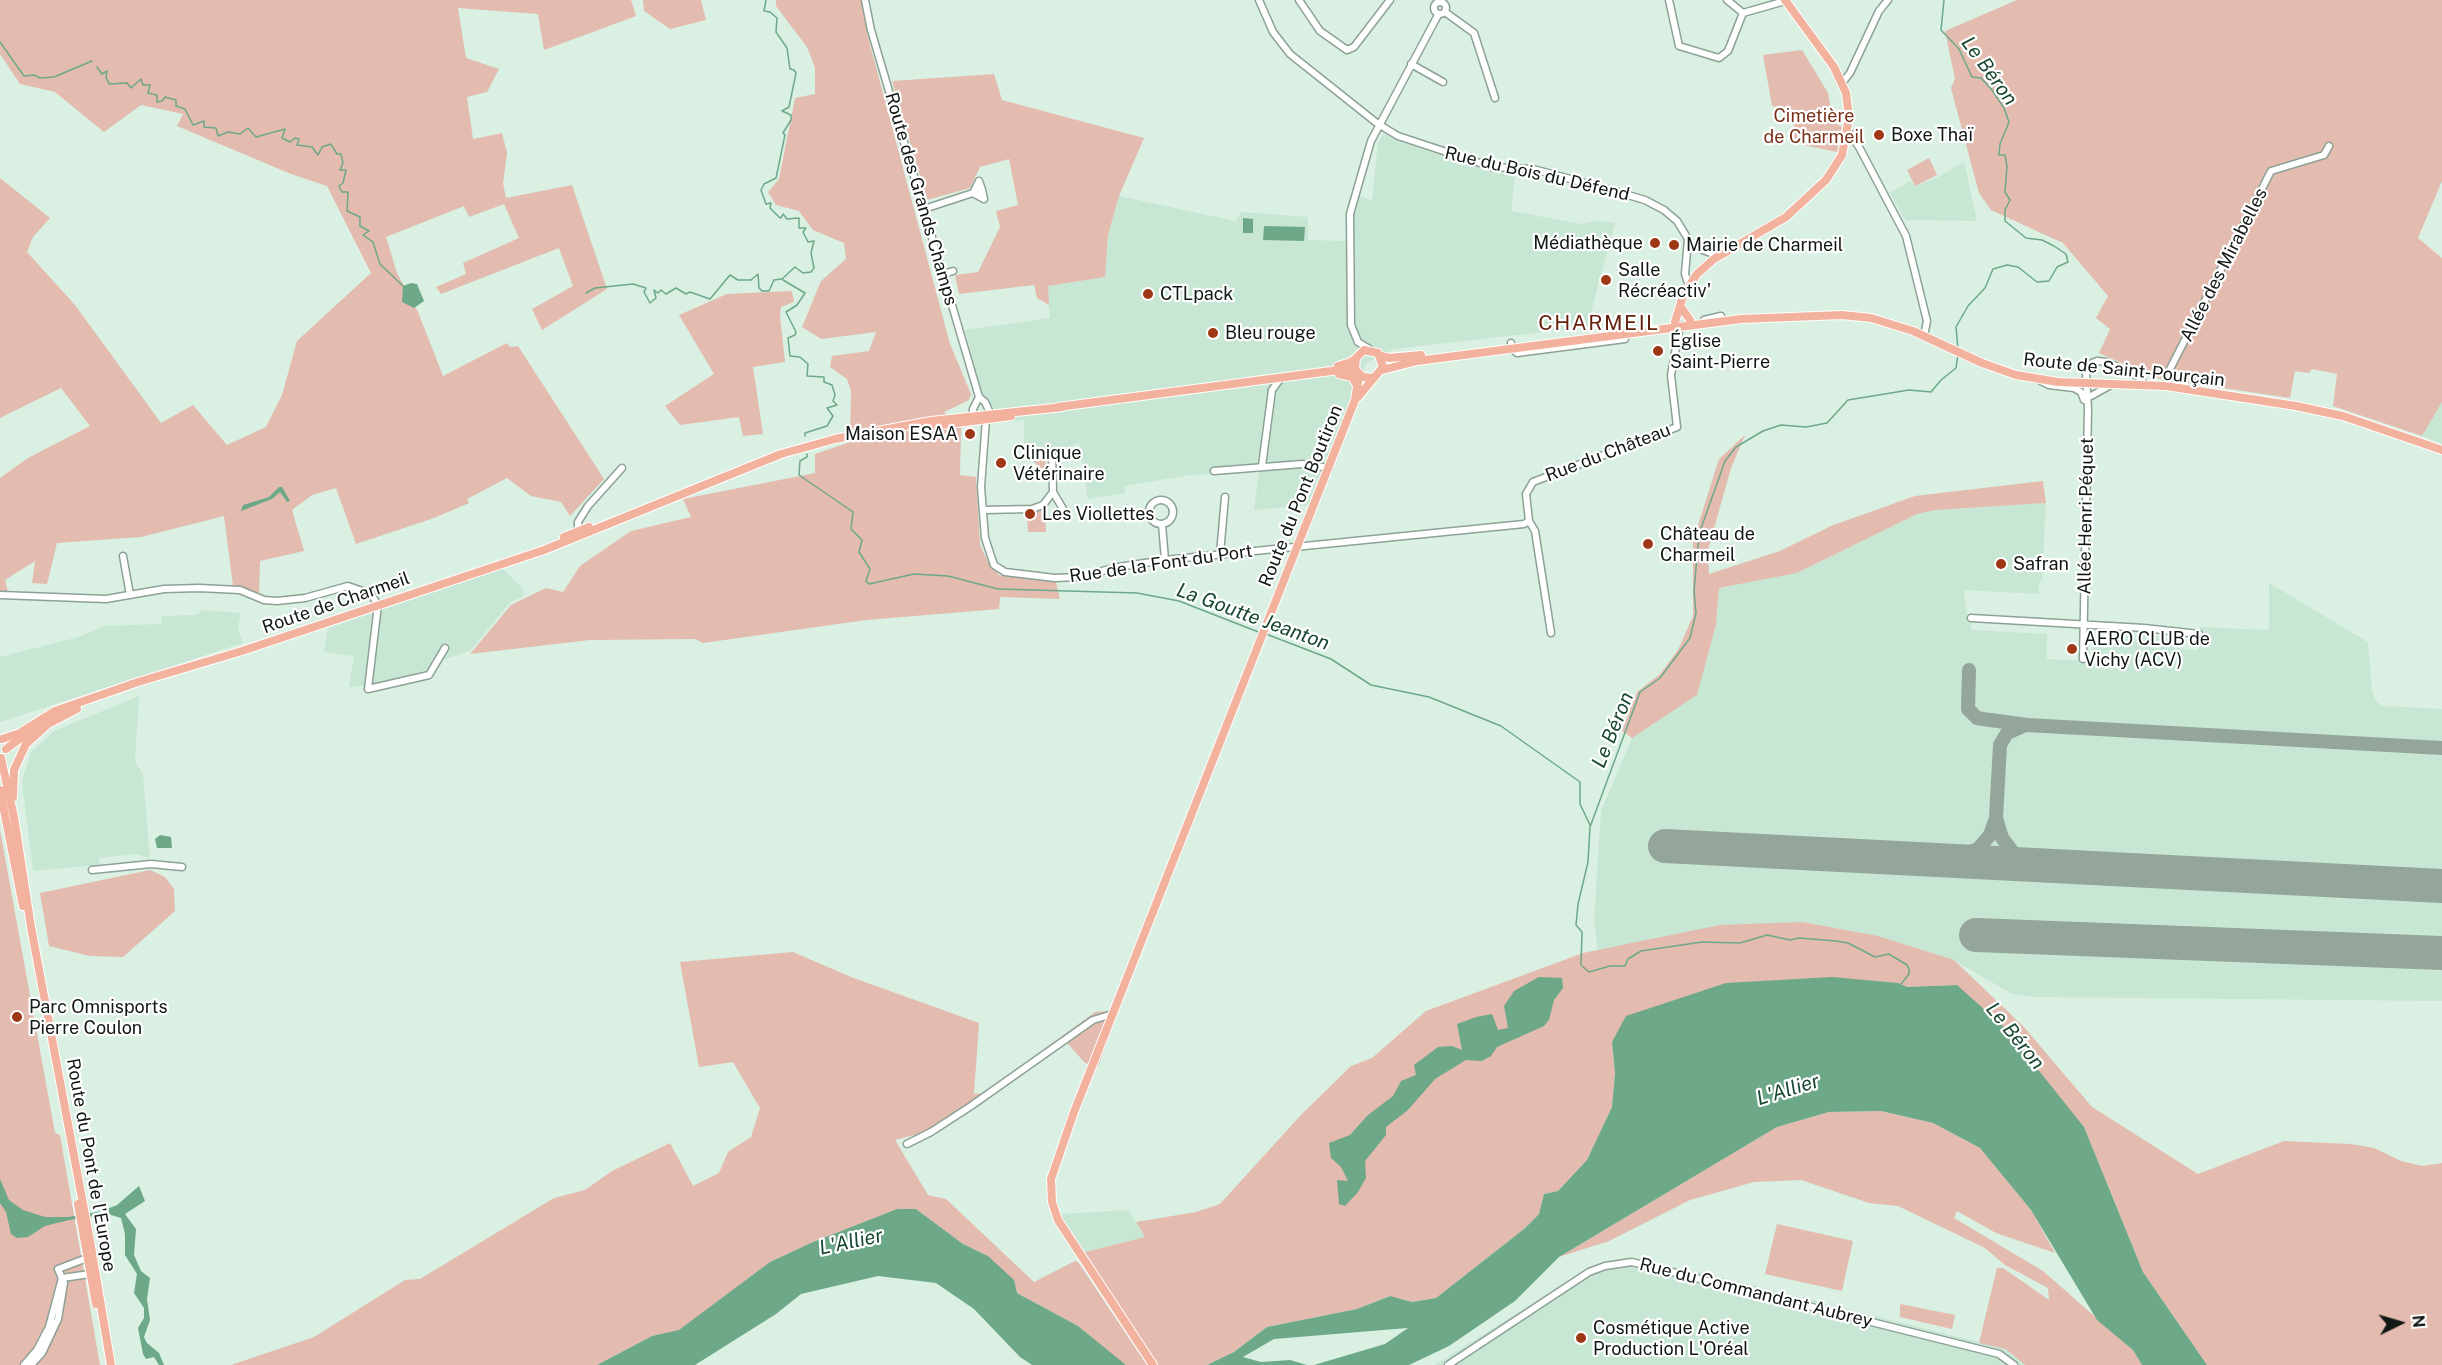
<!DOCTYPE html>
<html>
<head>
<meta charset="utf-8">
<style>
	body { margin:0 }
	#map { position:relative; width:2442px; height:1365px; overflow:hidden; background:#daf0e3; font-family:"Public Sans",sans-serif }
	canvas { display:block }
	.north { position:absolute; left:2370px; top:1293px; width:60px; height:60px; -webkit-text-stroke:4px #fff; paint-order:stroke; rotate:85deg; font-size:16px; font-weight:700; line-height:24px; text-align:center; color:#111814 }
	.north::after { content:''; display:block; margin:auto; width:21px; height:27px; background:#111814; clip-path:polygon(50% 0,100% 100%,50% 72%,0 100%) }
</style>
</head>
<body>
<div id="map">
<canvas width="2442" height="1365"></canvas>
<div class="north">N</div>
</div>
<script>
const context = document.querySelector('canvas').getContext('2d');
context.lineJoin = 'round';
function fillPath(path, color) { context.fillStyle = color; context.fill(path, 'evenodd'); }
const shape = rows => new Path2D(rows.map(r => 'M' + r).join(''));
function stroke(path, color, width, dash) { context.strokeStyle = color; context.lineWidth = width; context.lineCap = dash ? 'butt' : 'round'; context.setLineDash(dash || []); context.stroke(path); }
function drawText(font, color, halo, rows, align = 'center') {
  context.font = font + ' "Public Sans",sans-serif'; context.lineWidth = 4.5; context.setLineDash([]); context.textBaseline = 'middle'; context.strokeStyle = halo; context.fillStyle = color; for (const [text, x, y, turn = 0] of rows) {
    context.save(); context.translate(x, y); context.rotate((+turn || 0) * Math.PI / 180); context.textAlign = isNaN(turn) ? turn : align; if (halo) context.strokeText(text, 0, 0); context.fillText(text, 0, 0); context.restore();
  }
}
fillPath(shape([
	[1384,134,1403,143,1496,173,1515,174,1511,211,1582,224,1598,221,1615,223,1587,327,1394,349,1367,363,1310,505,1254,510,1259,471,1191,475,1124,486,1125,493,1088,499,1079,443,1059,453,1024,453,1024,420,1004,422,982,393,965,330,1050,318,1047,286,1105,277,1108,235,1119,196,1235,221,1241,212,1308,217,1308,240,1346,241,1346,211,1350,195,1372,200,1378,142],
	[1964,162,1977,221,1905,220,1890,193,1910,181,1916,186,1936,178],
	[2442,402,2442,444,2422,436],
	[2046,503,2042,581,2039,582,2039,594,1964,590,1967,615,1971,616,1971,630,2047,634,2047,659,2091,661,2093,645,2109,646,2110,635,2180,637,2180,649,2198,650,2200,627,2269,630,2269,583,2368,642,2372,690,2375,699,2382,706,2442,709,2442,1001,2034,997,2012,994,1954,960,1878,936,1803,922,1598,950,1594,920,1601,811,1632,738,1697,695,1716,625,1719,588,1797,573,1917,514,1936,510],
	[502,568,522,588,524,596,510,602,471,650,443,660,427,670,374,685,349,687,354,656,324,652,328,628],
	[203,610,241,613,238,627,243,643,0,722,0,657,79,637,103,626,161,624,162,616,196,615],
	[139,696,135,761,143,774,150,858,136,854,99,858,99,865,33,871,22,781,31,752,54,731],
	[1128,1210,1145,1237,1081,1253,1060,1214],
	[1624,1258,1700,1272,2006,1349,2025,1365,1435,1365,1574,1277,1600,1264]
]), '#c8e6d4');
fillPath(shape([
	[0,0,631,0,636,16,544,50,538,14,458,8,466,58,499,69,487,92,467,97,473,139,502,133,507,153,503,183,506,198,572,185,607,289,542,330,532,309,573,286,559,248,441,294,436,287,466,274,463,263,519,238,504,204,469,217,464,206,386,237,397,273,418,312,443,376,507,343,510,347,518,346,604,479,570,516,561,502,531,496,507,478,467,499,469,503,434,518,356,544,336,488,312,495,292,510,304,551,260,561,259,594,233,586,224,516,141,537,57,543,47,584,32,583,35,561,5,580,8,592,0,592,0,478,28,458,90,426,61,388,0,418,0,178,50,218,33,237,27,252,75,305,161,423,193,405,227,445,266,427,282,395,297,341,371,273,327,186,291,174,177,126,183,114,141,105,104,132,55,92,20,84,0,54],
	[643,0,701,0,706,20,670,29,644,11],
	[776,0,862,0,868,37,950,344,971,394,969,400,944,412,961,428,960,475,976,477,980,545,988,562,999,575,1056,582,1060,599,1000,597,999,609,866,620,703,643,695,639,590,640,470,654,511,605,546,588,563,592,580,566,631,531,691,517,683,499,815,473,815,454,850,442,851,391,847,379,830,367,832,356,869,351,876,332,821,339,802,327,821,281,846,259,844,243,813,230,799,211,776,205,768,192,779,179,795,98,815,94,815,68,807,47,776,6],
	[2017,0,2442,0,2442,181,2418,238,2442,258,2442,402,2422,436,2333,406,2337,374,2312,369,2309,373,2295,371,2290,398,2156,378,2099,353,2110,329,2096,318,2108,296,2063,243,1991,210,1979,193,1951,88,1955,79,1945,31],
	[1802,50,1828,93,1833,122,1842,127,1837,152,1789,142,1798,114,1772,106,1763,55],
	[994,74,1002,100,1144,138,1119,196,1108,235,1105,277,1048,286,1049,305,1037,298,1034,285,959,294,955,275,978,272,1000,227,996,211,1018,205,1009,159,980,167,970,188,927,200,892,81],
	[1929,158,1937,175,1915,186,1907,170],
	[792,291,794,302,781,307,780,316,785,362,753,367,763,434,743,436,739,417,680,425,665,406,714,374,679,315,727,294],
	[1745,435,1731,468,1708,550,1709,574,1780,551,1831,526,1915,496,2043,481,2046,503,1936,510,1917,514,1797,573,1719,588,1716,625,1697,695,1632,738,1622,731,1637,692,1660,674,1678,650,1693,616,1693,541,1719,459],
	[1024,453,1045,453,1046,468,1044,471],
	[1045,508,1046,532,1028,532,1027,513],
	[0,830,55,1133,60,1135,100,1365,0,1365],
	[150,870,165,877,174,889,175,911,123,957,90,956,49,946,40,893],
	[1803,922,1878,936,1954,960,2024,1027,2092,1107,2198,1174,2284,1141,2351,1144,2374,1148,2401,1161,2422,1166,2442,1163,2442,1365,2207,1365,2143,1272,2084,1127,1957,985,1907,987,1898,983,1612,1042,1615,1073,1612,1107,1587,1160,1558,1191,1544,1194,1539,1214,1524,1229,1436,1298,1412,1302,1389,1296,1357,1309,1267,1327,1234,1352,1207,1365,1156,1365,1081,1253,1145,1237,1136,1222,1196,1212,1220,1204,1300,1116,1351,1066,1372,1058,1426,1011,1583,953,1720,925],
	[793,952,851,977,979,1023,974,1094,984,1093,1095,1012,1108,1011,1114,1023,1098,1067,1085,1063,1067,1043,947,1127,895,1140,928,1195,946,1199,1034,1282,1075,1261,1078,1262,1147,1365,1126,1365,1120,1362,1078,1326,1017,1293,988,1256,963,1244,916,1209,897,1209,813,1242,770,1262,679,1331,652,1336,597,1365,231,1365,314,1337,405,1280,420,1279,554,1198,585,1190,612,1171,670,1143,693,1186,719,1173,728,1152,751,1137,760,1108,733,1062,699,1067,680,962],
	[1881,1111,1933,1123,1980,1148,2031,1210,2055,1253,1996,1233,1957,1211,1954,1218,2043,1271,2133,1350,2142,1365,2025,1365,2006,1349,1979,1343,1997,1268,2003,1268,2049,1300,2048,1288,2005,1265,1985,1248,1898,1206,1869,1203,1801,1180,1754,1182,1690,1200,1609,1241,1559,1257,1777,1127,1829,1112],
	[1777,1224,1853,1241,1842,1291,1765,1274],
	[1900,1304,1955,1315,1952,1329,1900,1317]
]), '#e3bbaf');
fillPath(shape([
	[1243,218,1253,219,1253,233,1243,233],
	[1264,226,1305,227,1304,241,1263,240],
	[411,283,417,284,424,301,414,308,402,302,403,286],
	[279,487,282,487,290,501,287,502,280,492,272,499,241,511,243,505,269,497],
	[160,835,171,837,172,848,157,848,155,839],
	[1539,977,1562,978,1563,988,1554,1000,1549,1020,1544,1026,1497,1047,1491,1056,1482,1061,1466,1060,1435,1079,1408,1110,1386,1127,1386,1135,1365,1161,1366,1178,1358,1192,1345,1206,1339,1204,1337,1180,1348,1181,1341,1167,1331,1158,1329,1143,1350,1135,1368,1115,1393,1096,1401,1081,1416,1075,1414,1065,1438,1047,1452,1046,1462,1050,1457,1024,1476,1017,1492,1014,1498,1030,1508,1028,1504,1006,1514,991],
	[1832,977,1898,983,1907,987,1957,985,2004,1027,2084,1127,2143,1272,2207,1365,2142,1365,2133,1350,2097,1320,2031,1210,1980,1148,1933,1123,1881,1111,1829,1112,1777,1127,1559,1257,1515,1301,1449,1346,1409,1365,1314,1365,1385,1344,1408,1328,1274,1339,1243,1357,1261,1362,1290,1360,1307,1365,1207,1365,1234,1352,1267,1327,1357,1309,1390,1296,1412,1302,1436,1298,1524,1229,1539,1214,1544,1194,1558,1191,1587,1160,1612,1107,1615,1073,1612,1042,1626,1016,1726,983],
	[0,1179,9,1200,23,1210,45,1217,68,1217,102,1211,117,1205,139,1186,145,1201,125,1214,136,1229,134,1255,141,1271,150,1278,147,1299,150,1320,144,1337,147,1343,159,1353,164,1365,159,1365,154,1357,146,1359,143,1354,138,1328,144,1318,144,1308,134,1293,137,1274,125,1255,125,1234,121,1218,108,1214,69,1220,45,1226,28,1237,17,1238,11,1234,6,1212,0,1203],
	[897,1209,916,1209,963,1244,988,1256,1014,1280,1017,1293,1078,1326,1126,1365,1032,1365,1020,1357,974,1309,936,1283,878,1276,801,1294,776,1314,695,1365,597,1365,652,1336,679,1330,770,1262,813,1242]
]), '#6da889');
stroke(shape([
	[766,0,764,11,770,12,777,18,776,32,787,48,790,69,794,70,796,73,789,107,782,111,791,115,791,120,783,133,785,135,776,178,764,184,761,190,766,204,771,203,770,208,779,217,781,218,783,214,787,219,799,218,799,228,806,228,803,232,808,242,814,241,811,253,814,268,811,272,803,273,795,267,782,279],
	[1944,0,1941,30,1959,49,1972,77,1981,78,1992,90,2004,108,2009,122,2000,144,1999,155,2005,155,2007,166,2005,192,2010,200,2005,210,2005,221,2026,238,2042,240,2054,246,2066,254,2068,262,2057,267,2049,281,2037,282,2018,267,2007,265,1993,269,1985,288,1968,306,1956,327,1958,349],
	[0,42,24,76,34,75,40,78,54,77,92,61],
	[97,67,102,74,107,71,106,77,109,84,127,83,131,88,141,79,143,85,150,85,148,93,157,95,157,102,162,101,165,97,176,100,176,106,185,109,193,125,204,121,204,127,216,128,218,136,228,132,240,134,248,128,256,137,285,129,282,138,290,142,295,138,299,139,297,145,312,147,318,155,322,147,331,144,337,154,341,154,343,163,340,170,346,170,343,183,339,186,342,192,348,192,347,211,360,217,360,226,369,231,363,235,373,242,380,264,403,286],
	[783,280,805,293,797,305,786,312,796,332,795,335,788,338,790,356,800,357,808,364,807,376,824,377,824,382,832,385,835,395,833,401,837,405,827,408,833,416,827,426,805,433,805,436],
	[586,293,595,288,633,284,646,288,644,292,650,303,656,298,654,290,658,293,661,290,666,294,676,288,686,294,690,292,710,299,730,275,738,280,751,280,758,274,759,288,762,291,769,291,774,280,781,279],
	[807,454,807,457,800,461,799,475,853,512,851,529,862,540,859,552,870,569,866,581,869,584,914,574,948,576,998,589,1137,593,1179,601,1261,633],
	[1266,634,1331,659,1371,685,1429,697,1501,726,1580,782,1580,804,1590,825],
	[1901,984,1909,974,1909,969,1907,965,1889,954,1875,957,1848,943,1836,941,1799,938,1790,940,1767,935,1740,943,1702,942,1641,951,1628,959,1625,966,1610,966,1589,972,1581,965,1582,932,1576,925,1578,904,1588,862,1590,827,1640,692,1660,678,1690,638,1696,613,1694,591,1699,534,1725,461,1736,447,1763,431,1781,425,1806,427,1827,423,1848,400,1909,390,1931,392,1941,380,1956,368,1958,354]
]), '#6da889', 1.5);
stroke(shape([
	[1969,670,1968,709,1977,718,1983,719,2027,725,2442,748],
	[2025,725,2007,733,2000,745,1996,818,2002,838,2015,855,2042,865],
	[1951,860,1978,849,1990,835,1996,818]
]), '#94a59b', 14);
stroke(shape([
	[1665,846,2442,886],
	[1976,935,2442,953]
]), '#94a59b', 34);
const minor = shape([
	[865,0,871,30,979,397,985,402,990,413,986,419,981,487,985,538,994,565,1005,572,1055,578,1078,577,1118,567,1165,560,1524,524,1529,521,1526,494,1533,482,1677,427,1671,375,1680,325],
	[1259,0,1273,32,1290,54,1378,124,1398,136,1492,167,1533,169,1611,190,1645,200,1664,210,1677,221,1688,239,1685,274,1689,286],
	[1299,0,1320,31,1347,50,1354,47,1390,0],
	[1669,0,1679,46,1719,58,1728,51,1743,13],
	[1727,0,1743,13],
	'1434 8a6 6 0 1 1 12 0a6 6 0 1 1-12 0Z',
	[1445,12,1474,33,1495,98],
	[1743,13,1785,1],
	[1411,64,1443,82],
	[1842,83,1850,73,1879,11,1888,0],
	[1848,131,1859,147,1906,236,1927,321,1924,336],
	[979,181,982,190,984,199,973,193,979,181],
	[924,209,982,190],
	[1689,245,1711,253,1714,259],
	[943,274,953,271],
	[1704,320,1721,316],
	[1511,343,1511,348,1517,353,1625,339],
	[1371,350,1358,342,1351,325,1350,214,1371,141,1438,15],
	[2039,380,2049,385,2074,388,2081,392,2084,400],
	[2166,386,2169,371,2271,171,2324,155,2329,146],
	[2091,396,2109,386],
	[972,419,973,409,979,397],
	[1052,453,1053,492,1066,514],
	[1262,466,1272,390,1280,379],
	[1214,471,1302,464,1329,468],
	'1149 512a12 12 0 1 1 24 0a12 12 0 1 1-24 0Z',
	[983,510,1032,509,1043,505,1053,492],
	[1529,521,1535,531,1551,633],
	[1162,524,1165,560],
	[578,533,578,522,588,506,622,468],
	[1220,554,1225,497],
	[123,556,130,595],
	[0,595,106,599,164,589,199,588,240,590,264,600,277,601,305,598,348,586,371,594,378,605,368,689,429,675,445,648],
	[1971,618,2144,628,2199,634],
	[2083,659,2088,409,2086,374,2090,364,2097,361,2107,362,2139,377,2145,385],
	[92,870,151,864,182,867],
	[907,1144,931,1132,971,1106,1093,1020,1113,1014],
	[62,1278,90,1274,91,1270],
	[24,1365,37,1350,49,1327,62,1278],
	[31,1365,42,1353,58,1319,64,1283,58,1269,87,1258,88,1261],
	[1448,1365,1589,1272,1605,1266,1632,1262,1999,1354,2014,1365]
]);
const major = shape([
	[1683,310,1690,320],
	[1675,322,1683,296,1697,274,1714,259,1786,217,1826,180,1842,155,1849,118,1846,93,1834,67,1785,0],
	[1381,356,1389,358,1421,355],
	[1338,366,1351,362,1356,358],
	[1382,370,1417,361,1741,319,1842,315,1871,318,1913,331,1982,363,2016,375,2058,382,2166,386,2296,406,2343,416,2442,450],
	[1339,374,1352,377,1358,387],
	[1358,397,1383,367,1378,353,1364,350,1356,358,1355,369,1363,377,1374,378],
	[1058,407,1346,369,1357,372],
	[934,426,1011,416],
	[564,537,589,527],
	[2,739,20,733,55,711,138,682,242,651,544,550,781,454,835,439,931,421,1063,407],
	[6,749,41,723],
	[1,758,14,817,31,927,90,1241,111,1365],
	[0,790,23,906],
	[13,797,14,770,26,744,48,724,77,709],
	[78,1204,96,1304],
	[1153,1365,1058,1220,1052,1202,1051,1179,1074,1112,1355,400,1359,375]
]);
stroke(minor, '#8da195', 9);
stroke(major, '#fff', 10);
stroke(minor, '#fff', 6);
stroke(major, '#f2b29e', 8);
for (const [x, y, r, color] of [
	[1879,135,6,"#9e3715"],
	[1655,243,6,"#9e3715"],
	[1674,245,6,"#9e3715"],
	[1606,280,6,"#9e3715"],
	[1148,294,6,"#9e3715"],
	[1213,333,6,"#9e3715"],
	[1658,351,6,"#9e3715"],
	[970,434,6,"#9e3715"],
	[1001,463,6,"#9e3715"],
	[1030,514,6,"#9e3715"],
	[1648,544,6,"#9e3715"],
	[2001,564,6,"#9e3715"],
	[2072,649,6,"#9e3715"],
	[17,1017,6,"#9e3715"],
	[1581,1338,6,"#9e3715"]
]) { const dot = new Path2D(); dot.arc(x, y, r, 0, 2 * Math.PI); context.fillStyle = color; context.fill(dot); stroke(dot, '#fff', 2); }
drawText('18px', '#793019', '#fff', [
	["Cimetière",1814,116],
	["de Charmeil",1814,137]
]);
drawText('18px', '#111814', '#fff', [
	["Boxe Thaï",1891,135],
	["Médiathèque",1643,243,"right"],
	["Mairie de Charmeil",1686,245],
	["Salle",1618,270],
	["Récréactiv'",1618,291],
	["CTLpack",1160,294],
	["Bleu rouge",1225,333],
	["Église",1670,341],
	["Saint-Pierre",1670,362],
	["Maison ESAA",958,434,"right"],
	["Clinique",1013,453],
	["Vétérinaire",1013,474],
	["Les Viollettes",1042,514],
	["Château de",1660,534],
	["Charmeil",1660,555],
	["Safran",2013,564],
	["AERO CLUB de",2084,639],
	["Vichy (ACV)",2084,660],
	["Parc Omnisports",29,1007],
	["Pierre Coulon",29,1028],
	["Cosmétique Active",1593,1328],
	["Production L'Oréal",1593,1349]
], 'left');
drawText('18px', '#111814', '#fff', [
	["Rue du Bois du Défend",1537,174,13],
	["Route des Grands Champs",921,199,74],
	["Allée des Mirabelles",2224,265,-63],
	["Route de Saint-Pourçain",2124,370,6],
	["Rue du Château",1608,453,-21],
	["Route du Pont Boutiron",1301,496,-68],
	["Allée Henri Péquet",2086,516,-89],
	["Rue de la Font du Port",1161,564,-8],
	["Route de Charmeil",336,603,-19],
	["Route du Pont de l'Europe",91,1165,80],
	["Rue du Commandant Aubrey",1756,1293,14]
]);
drawText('italic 20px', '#174730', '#fff', [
	["Le Béron",1989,71,54],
	["La Goutte Jeanton",1253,617,20],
	["Le Béron",1613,730,-68],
	["Le Béron",2015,1036,51],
	["L'Allier",1788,1090,-17],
	["L'Allier",851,1242,-12]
]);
context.letterSpacing = '1.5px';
drawText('21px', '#64220e', '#fff', [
	["CHARMEIL",1599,324]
]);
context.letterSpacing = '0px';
</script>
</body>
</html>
